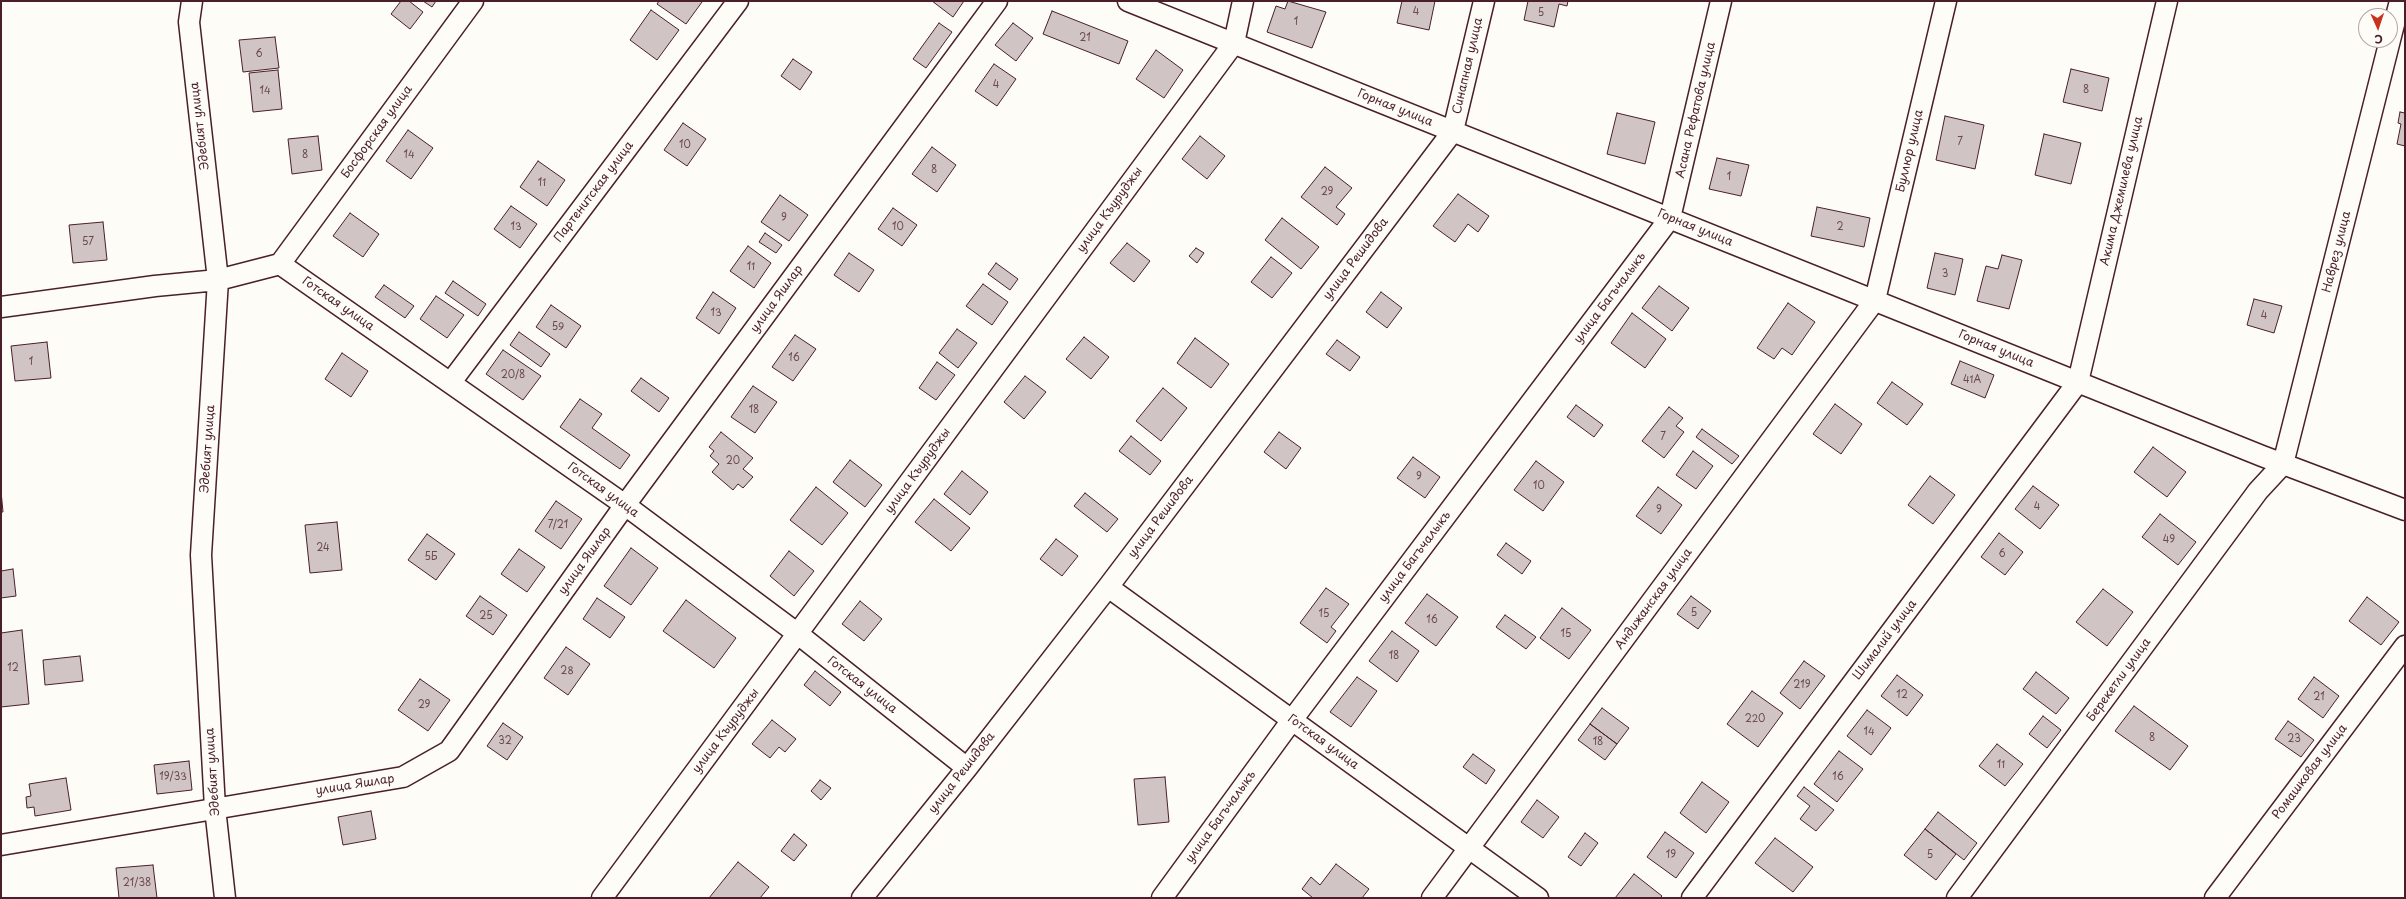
<!DOCTYPE html>
<html>
<head>
<meta charset="utf-8">
<style>
	body { margin:0 }
	#map { position:relative; width:2406px; height:899px; overflow:hidden; background:#fdfcf7; font-family:"Playpen Sans",sans-serif }
	canvas { display:block }
	.frame { position:absolute; inset:0; border:2px solid #4a1f2b; pointer-events:none }
	.north { position:absolute; left:2358px; top:8px; width:40px; height:40px; box-sizing:border-box; background:#fdfcf7; border:1px solid #b5a4a5; border-radius:50%; rotate:177deg; font-size:11px; font-weight:700; line-height:16px; text-align:center; color:#4a1f2b }
	.north::after { content:''; display:block; margin:auto; width:14px; height:18px; background:#c8321e; clip-path:polygon(50% 0,100% 100%,50% 72%,0 100%) }
</style>
</head>
<body>
<div id="map">
<canvas width="2406" height="899"></canvas>
<div class="frame"></div>
<div class="north">С</div>
</div>
<script>
const context = document.querySelector('canvas').getContext('2d');
context.lineJoin = 'round';
function fillPath(path, color) { context.fillStyle = color; context.fill(path, 'evenodd'); }
const shape = rows => new Path2D(rows.map(r => 'M' + r).join(''));
function stroke(path, color, width, dash) { context.strokeStyle = color; context.lineWidth = width; context.lineCap = dash ? 'butt' : 'round'; context.setLineDash(dash || []); context.stroke(path); }
function drawText(font, color, halo, rows, align = 'center') {
  context.font = font + ' "Playpen Sans",sans-serif'; context.lineWidth = 4; context.setLineDash([]); context.textBaseline = 'middle'; context.strokeStyle = halo; context.fillStyle = color; for (const [text, x, y, turn = 0] of rows) {
    context.save(); context.translate(x, y); context.rotate((+turn || 0) * Math.PI / 180); context.textAlign = isNaN(turn) ? turn : align; if (halo) context.strokeText(text, 0, 0); context.fillText(text, 0, 0); context.restore();
  }
}
const building = shape([
	[401,1,409,1,423,12,410,29,391,14,401,1],
	[423,1,436,1,432,7,423,1],
	[659,1,700,1,702,2,686,24,657,4,659,1],
	[932,1,964,1,953,17,932,1],
	[1288,1,1326,12,1312,48,1267,32,1276,6,1285,9,1288,1],
	[1402,1,1435,1,1429,30,1397,23,1402,1],
	[1528,1,1568,1,1567,6,1559,4,1554,27,1524,20,1528,1],
	[651,10,679,30,657,60,630,40,651,10],
	[1052,11,1128,41,1119,64,1043,34,1052,11],
	[939,23,952,32,926,68,913,59,939,23],
	[1013,23,1033,38,1016,61,995,45,1013,23],
	[275,37,279,68,243,72,239,40,275,37],
	[1156,50,1183,70,1164,98,1136,79,1156,50],
	[793,59,812,72,800,90,781,76,793,59],
	[994,64,1016,79,997,106,975,91,994,64],
	[2071,69,2109,78,2102,111,2063,102,2071,69],
	[278,70,282,109,253,112,249,73,278,70],
	[2400,112,2405,113,2405,146,2397,144,2401,124,2398,123,2400,112],
	[1617,113,1655,122,1645,164,1607,154,1617,113],
	[1945,116,1984,125,1975,169,1936,160,1945,116],
	[683,123,706,139,687,166,664,150,683,123],
	[408,130,433,148,411,179,386,161,408,130],
	[2044,134,2081,143,2071,184,2035,175,2044,134],
	[318,136,322,170,292,174,288,139,318,136],
	[1200,136,1225,156,1207,179,1182,159,1200,136],
	[932,147,956,165,937,192,912,174,932,147],
	[1717,158,1749,165,1741,196,1709,189,1717,158],
	[538,161,565,180,547,206,520,187,538,161],
	[1325,167,1352,188,1336,207,1345,214,1337,225,1301,197,1325,167],
	[1458,194,1489,216,1478,232,1468,224,1455,242,1433,226,1458,194],
	[780,195,808,215,789,241,761,222,780,195],
	[511,206,537,224,520,248,494,229,511,206],
	[1817,207,1870,218,1864,247,1811,236,1817,207],
	[893,208,917,225,902,246,878,229,893,208],
	[350,213,379,234,363,257,333,236,350,213],
	[1282,218,1319,247,1301,269,1265,240,1282,218],
	[103,222,107,260,73,263,69,225,103,222],
	[765,233,782,245,776,253,759,242,765,233],
	[1127,243,1150,261,1134,282,1110,263,1127,243],
	[748,246,771,263,754,288,730,271,748,246],
	[1196,248,1204,253,1197,263,1189,256,1196,248],
	[849,253,874,270,859,292,834,275,849,253],
	[1935,253,1963,259,1955,295,1927,288,1935,253],
	[2002,255,2022,260,2009,309,1977,301,1986,266,1998,269,2002,255],
	[1271,257,1292,273,1272,298,1251,282,1271,257],
	[996,263,1018,279,1010,290,988,274,996,263],
	[453,281,486,304,478,316,445,293,453,281],
	[983,284,1008,302,992,325,966,306,983,284],
	[384,285,414,306,405,318,375,297,384,285],
	[1659,286,1689,308,1672,331,1642,308,1659,286],
	[713,292,736,308,719,334,696,318,713,292],
	[1381,292,1402,308,1387,328,1366,312,1381,292],
	[436,296,464,315,447,338,420,319,436,296],
	[2254,299,2282,306,2274,333,2247,325,2254,299],
	[1788,303,1815,322,1792,355,1782,348,1774,359,1757,348,1788,303],
	[551,305,581,326,566,348,536,327,551,305],
	[1632,313,1666,339,1645,368,1611,343,1632,313],
	[957,329,977,343,958,368,939,353,957,329],
	[519,332,550,354,541,367,510,345,519,332],
	[795,335,816,349,793,381,772,367,795,335],
	[1084,337,1109,357,1091,379,1066,359,1084,337],
	[1195,338,1229,364,1211,388,1177,363,1195,338],
	[1337,340,1360,357,1350,371,1326,354,1337,340],
	[47,342,51,378,15,381,11,346,47,342],
	[503,350,541,376,523,400,486,374,503,350],
	[342,353,368,371,351,397,325,379,342,353],
	[1960,361,1994,375,1985,398,1951,384,1960,361],
	[937,362,955,375,936,400,919,388,937,362],
	[1025,376,1046,392,1024,419,1004,402,1025,376],
	[641,378,669,398,659,412,631,391,641,378],
	[1892,382,1923,404,1907,425,1877,403,1892,382],
	[753,386,777,402,755,433,731,417,753,386],
	[1163,388,1187,408,1161,441,1136,421,1163,388],
	[580,399,602,414,592,428,630,455,620,469,560,427,580,399],
	[1835,404,1862,424,1841,454,1813,434,1835,404],
	[1576,405,1603,425,1594,437,1567,417,1576,405],
	[1669,407,1683,418,1676,426,1684,432,1664,458,1642,441,1669,407],
	[1702,429,1739,456,1732,464,1696,437,1702,429],
	[721,432,753,458,743,469,753,477,743,488,738,484,733,490,712,472,719,464,710,456,714,451,709,447,721,432],
	[1279,432,1301,448,1286,469,1264,452,1279,432],
	[1131,436,1161,461,1150,475,1119,451,1131,436],
	[2153,447,2186,472,2167,497,2134,472,2153,447],
	[1693,451,1713,466,1696,489,1676,475,1693,451],
	[1413,457,1440,477,1425,498,1397,478,1413,457],
	[850,460,882,485,865,507,833,482,850,460],
	[1536,461,1564,482,1543,511,1514,490,1536,461],
	[962,471,988,492,970,515,944,494,962,471],
	[1930,476,1955,495,1933,524,1908,505,1930,476],
	[2033,486,2059,505,2040,529,2015,509,2033,486],
	[816,487,848,513,822,545,790,520,816,487],
	[1658,487,1682,505,1661,534,1636,516,1658,487],
	[1,491,3,512,1,512,1,491],
	[1085,493,1118,519,1107,532,1074,506,1085,493],
	[934,499,970,528,951,551,915,522,934,499],
	[556,501,582,519,561,549,535,531,556,501],
	[2160,514,2196,542,2178,565,2142,537,2160,514],
	[337,522,342,570,310,573,305,525,337,522],
	[1999,533,2023,552,2005,575,1981,557,1999,533],
	[427,534,455,554,436,580,408,560,427,534],
	[1056,539,1078,556,1062,576,1040,559,1056,539],
	[1506,543,1531,561,1522,574,1497,555,1506,543],
	[631,548,658,568,631,605,604,586,631,548],
	[519,549,545,567,527,592,501,574,519,549],
	[789,551,814,571,794,596,770,576,789,551],
	[13,569,16,596,1,598,1,571,13,569],
	[1326,588,1349,604,1331,627,1336,631,1327,643,1300,623,1326,588],
	[2103,589,2133,612,2107,646,2076,622,2103,589],
	[1427,594,1458,617,1436,646,1405,623,1427,594],
	[480,596,507,615,493,635,466,616,480,596],
	[1691,596,1711,611,1698,629,1677,614,1691,596],
	[2367,597,2399,622,2381,645,2349,621,2367,597],
	[597,598,625,617,610,638,583,619,597,598],
	[686,600,736,638,714,668,663,631,686,600],
	[860,601,882,619,864,641,842,624,860,601],
	[1562,608,1591,630,1569,659,1540,638,1562,608],
	[1505,615,1536,637,1526,649,1496,627,1505,615],
	[22,630,29,704,1,707,1,633,22,630],
	[1392,631,1419,651,1397,682,1369,661,1392,631],
	[566,647,590,664,568,695,544,678,566,647],
	[80,656,83,681,45,685,43,660,80,656],
	[1804,661,1825,676,1800,709,1780,693,1804,661],
	[815,671,841,692,830,706,804,685,815,671],
	[2036,672,2069,698,2056,714,2023,689,2036,672],
	[1897,675,1923,695,1907,716,1881,696,1897,675],
	[1357,677,1377,691,1351,727,1330,712,1357,677],
	[2314,677,2339,696,2323,718,2298,699,2314,677],
	[420,679,450,700,428,731,398,710,420,679],
	[1752,691,1783,713,1758,747,1727,724,1752,691],
	[2134,706,2188,746,2170,770,2115,731,2134,706],
	[1602,708,1629,728,1617,744,1590,724,1602,708],
	[1867,710,1891,728,1871,755,1847,736,1867,710],
	[2043,716,2061,730,2047,748,2029,734,2043,716],
	[772,720,796,739,785,752,779,747,770,758,752,744,772,720],
	[2288,721,2314,740,2301,757,2275,739,2288,721],
	[503,723,523,737,507,760,487,746,503,723],
	[1590,724,1617,744,1605,760,1578,740,1590,724],
	[1997,744,2023,764,2005,786,1979,766,1997,744],
	[1839,751,1863,769,1837,802,1814,784,1839,751],
	[1473,754,1495,770,1486,784,1463,767,1473,754],
	[189,761,192,790,157,794,154,765,189,761],
	[1165,777,1169,822,1138,825,1134,779,1165,777],
	[66,778,71,810,35,816,34,807,27,808,26,797,31,796,29,784,66,778],
	[820,780,831,788,821,800,811,791,820,780],
	[1702,782,1729,802,1706,833,1680,813,1702,782],
	[1804,787,1834,810,1816,831,1800,819,1810,806,1797,796,1804,787],
	[1537,800,1559,817,1543,838,1521,822,1537,800],
	[371,811,376,839,343,845,338,817,371,811],
	[1938,812,1977,843,1964,860,1925,829,1938,812],
	[1925,829,1956,854,1936,880,1904,855,1925,829],
	[1665,832,1694,853,1676,878,1647,857,1665,832],
	[1585,833,1598,843,1581,866,1568,857,1585,833],
	[794,834,807,845,794,861,781,851,794,834],
	[1775,838,1813,867,1793,892,1755,863,1775,838],
	[738,862,769,887,760,898,709,898,738,862],
	[1336,864,1369,889,1362,898,1313,898,1302,889,1311,877,1320,885,1336,864],
	[153,865,157,898,119,898,116,868,153,865],
	[1634,874,1662,896,1660,898,1615,898,1634,874]
]);
fillPath(building, '#d0c5c4');
stroke(building, '#4a1f2b', 1);
const minor = shape([
	[192,1,189,22,218,280,201,555,215,808,225,898],
	[1128,1,2262,456,2405,510],
	[2390,40,2400,1],
	[280,264,473,1],
	[1,307,155,286,218,280,280,264,625,505,798,634,967,768],
	[451,382,738,1],
	[1108,587,1538,898],
	[1,845,403,777,449,751,625,505,997,1],
	[602,898,1234,43,1243,1],
	[862,898,967,768,1108,587,1453,131,1484,1],
	[1162,898,1292,720,1670,218,1721,1],
	[1432,898,1875,300,1946,1],
	[1692,898,2078,382,2167,1],
	[1957,898,2258,491,2283,464,2390,40],
	[2215,898,2405,646]
]);
stroke(minor, '#4a1f2b', 23);
stroke(minor, '#fdfcf7', 20);
drawText('10px', '#6c4851', null, [
	["4",1416,12],
	["5",1541,13],
	["1",1296,22],
	["21",1085,38],
	["6",259,54],
	["4",996,85],
	["8",2086,90],
	["14",265,91],
	["7",1960,142],
	["10",685,145],
	["8",305,155],
	["14",409,155],
	["8",934,170],
	["1",1729,177],
	["11",542,183],
	["29",1327,192],
	["9",784,218],
	["13",516,227],
	["10",898,227],
	["2",1840,227],
	["57",88,242],
	["11",751,267],
	["3",1945,274],
	["13",716,313],
	["4",2264,316],
	["59",558,327],
	["16",794,358],
	["1",31,362],
	["20/8",513,375],
	["41А",1972,380],
	["18",754,410],
	["7",1663,437],
	["20",733,461],
	["9",1419,477],
	["10",1539,486],
	["4",2037,507],
	["9",1659,510],
	["7/21",558,525],
	["49",2169,540],
	["24",323,548],
	["6",2002,554],
	["5Б",431,557],
	["5",1694,613],
	["15",1324,614],
	["25",486,616],
	["16",1432,620],
	["15",1566,634],
	["18",1394,656],
	["12",13,668],
	["28",567,671],
	["219",1802,685],
	["12",1902,695],
	["21",2319,697],
	["29",424,705],
	["220",1755,719],
	["14",1869,732],
	["8",2152,738],
	["23",2294,739],
	["32",505,741],
	["18",1598,742],
	["11",2001,765],
	["19/33",173,777],
	["16",1838,777],
	["19",1671,855],
	["5",1930,855],
	["21/38",137,883]
]);
drawText('12px', '#4a1f2b', '#fdfcf7', [
	["Синапная улица",1468,66,-77],
	["Горная улица",1395,108,22],
	["Асана Рефатова улица",1696,110,-77],
	["Эдебият улица",200,126,-97],
	["Босфорская улица",377,132,-54],
	["Буллюр улица",1910,151,-77],
	["Акима Джемилева улица",2122,191,-77],
	["Партенитская улица",594,192,-53],
	["улица Къуруджы",1110,210,-54],
	["Горная улица",1695,228,22],
	["Наврез улица",2337,252,-76],
	["улица Решидова",1356,259,-53],
	["улица Багъчалыкъ",1610,298,-53],
	["улица Яшлар",777,299,-54],
	["Готская улица",338,304,35],
	["Горная улица",1996,349,22],
	["Эдебият улица",208,449,-86],
	["улица Къуруджы",918,471,-54],
	["Готская улица",603,490,36],
	["улица Решидова",1161,517,-53],
	["улица Багъчалыкъ",1415,557,-53],
	["улица Яшлар",585,561,-54],
	["Андижанская улица",1654,599,-54],
	["Шималий улица",1885,640,-53],
	["Берекетли улица",2119,680,-54],
	["Готская улица",862,685,38],
	["улица Къуруджы",726,731,-53],
	["Готская улица",1323,742,36],
	["Эдебият улица",213,772,-94],
	["Ромашковая улица",2310,772,-53],
	["улица Решидова",962,773,-52],
	["улица Яшлар",355,785,-9],
	["улица Багъчалыкъ",1221,817,-54]
]);
</script>
</body>
</html>
